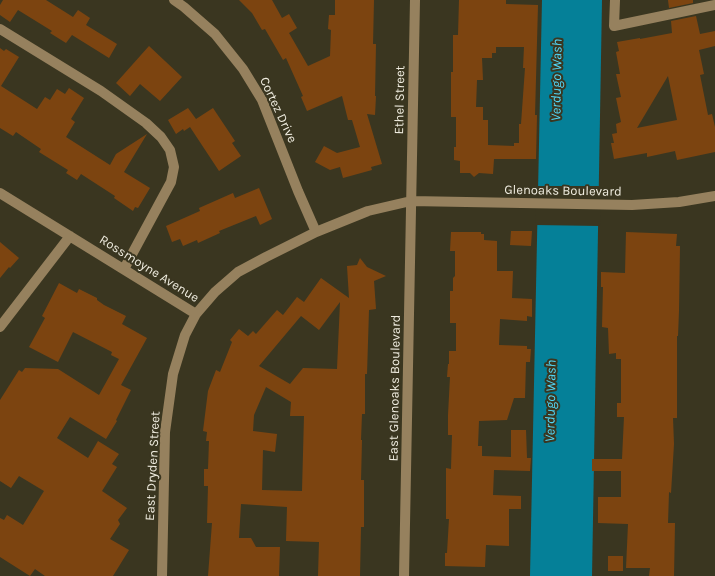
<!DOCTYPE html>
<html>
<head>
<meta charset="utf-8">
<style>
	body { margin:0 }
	canvas { display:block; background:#3a3620 }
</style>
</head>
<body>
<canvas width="715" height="576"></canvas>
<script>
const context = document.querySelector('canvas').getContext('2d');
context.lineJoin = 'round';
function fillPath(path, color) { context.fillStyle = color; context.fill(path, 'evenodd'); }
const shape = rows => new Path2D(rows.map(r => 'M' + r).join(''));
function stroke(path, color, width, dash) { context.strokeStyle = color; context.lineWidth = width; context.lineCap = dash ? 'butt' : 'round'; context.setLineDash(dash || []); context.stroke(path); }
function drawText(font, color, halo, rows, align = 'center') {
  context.font = font + ' Karla,sans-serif'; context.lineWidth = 4; context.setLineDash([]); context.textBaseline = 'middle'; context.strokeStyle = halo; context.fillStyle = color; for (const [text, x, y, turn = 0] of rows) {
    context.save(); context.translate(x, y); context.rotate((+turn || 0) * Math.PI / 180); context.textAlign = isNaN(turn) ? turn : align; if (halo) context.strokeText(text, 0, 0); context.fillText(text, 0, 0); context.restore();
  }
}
fillPath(shape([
	[542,0,602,0,592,576,530,576]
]), '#058098');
fillPath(shape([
	[536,186,601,186,600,226,535,225]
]), '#3a3620');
fillPath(shape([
	[3,0,46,0,73,17,78,10,90,18,86,25,117,44,109,58,72,35,66,43,50,33,52,31,18,10,10,22,0,15,0,5],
	[239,0,272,0,282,18,289,14,297,28,289,33,308,66,330,56,331,30,328,29,329,15,335,15,335,0,374,0,373,44,376,44,375,96,376,96,375,115,367,114,382,164,371,167,372,170,343,178,340,167,330,170,315,162,324,146,337,153,360,147,352,120,348,120,342,96,307,111,301,97,303,96,286,58,283,60,265,29,262,30,252,13],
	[459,0,506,0,506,4,538,5,535,115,537,115,536,159,494,159,493,174,479,173,474,177,470,173,460,173,460,161,454,160,454,147,456,147,456,117,451,117,451,72,453,72,453,35,458,35],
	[496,47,524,47,523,68,525,68,521,124,519,124,519,143,514,143,514,146,488,145,488,120,483,120,483,107,476,107,477,80,483,80,482,58,492,58,492,53,496,53],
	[668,0,693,0,693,3,669,8],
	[696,16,700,34,715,31,715,46,699,50,704,74,700,75,708,115,712,114,715,127,715,152,677,160,675,151,647,157,647,153,614,159,611,143,614,143,612,134,617,133,616,124,621,122,616,98,621,97,616,74,620,74,616,52,619,51,617,42,640,38,640,39,672,33,671,21],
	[668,76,677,120,637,128],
	[149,46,182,77,160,101,140,84,130,96,116,83],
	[0,48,4,51,6,49,19,57,1,86,37,109,45,97,50,100,57,89,65,94,69,88,84,98,71,119,75,122,66,137,110,165,116,154,147,134,124,172,150,188,138,208,135,207,133,211,114,198,115,196,81,174,77,180,66,173,68,170,39,152,41,149,16,132,13,136,0,128],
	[188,108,196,119,213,108,235,141,232,143,241,156,219,171,190,127,184,131,183,129,176,134,168,120],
	[259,188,272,219,260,225,256,216,219,231,220,233,198,243,197,240,183,246,180,239,172,242,166,226,200,211,199,208,233,193,235,198],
	[511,231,532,231,531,246,510,245],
	[451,232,481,232,481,234,484,234,484,240,497,241,497,271,513,271,512,298,532,299,532,317,527,316,527,321,500,319,499,345,527,346,527,349,531,349,530,362,526,362,525,398,514,398,507,420,479,421,478,446,482,446,482,456,511,457,511,430,526,430,527,458,531,458,530,471,494,470,493,495,521,496,521,509,509,509,509,546,486,545,485,567,445,566,445,553,447,553,449,519,446,519,446,468,451,469,452,435,448,435,448,415,450,377,447,377,448,364,449,364,449,351,456,351,456,323,450,323,450,291,453,291,453,278,455,276,455,251,450,251],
	[626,232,677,234,676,246,680,246,679,311,678,336,677,336,677,418,673,418,674,444,671,493,669,492,668,523,675,523,674,576,649,576,650,568,626,568,628,524,598,523,598,497,621,497,621,471,592,471,592,459,622,459,624,417,617,417,617,403,621,403,621,359,616,359,616,353,609,354,608,328,602,327,603,287,601,287,601,272,625,273],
	[0,242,19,258,10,268,9,267,0,278],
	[360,258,367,267,386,276,374,281,376,309,369,310,367,374,365,374,365,414,362,414,361,440,362,440,361,480,364,480,364,527,361,527,360,576,318,576,319,542,286,541,287,507,241,504,239,538,251,538,256,547,280,547,279,576,208,576,212,523,207,523,208,486,204,486,204,469,208,469,209,441,206,441,207,432,203,431,208,391,216,370,220,372,232,342,230,340,239,329,248,336,253,331,256,334,277,310,283,315,297,297,304,302,321,278,349,298,347,266,357,265],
	[340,302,337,369,303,368,290,384,259,366,301,316,319,330],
	[266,387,291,402,290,416,304,416,302,491,262,490,263,450,275,452,277,434,253,431,254,415],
	[59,283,77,293,79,289,97,298,97,300,104,305,126,316,122,324,147,338,121,385,131,390,116,420,117,421,106,439,70,417,57,438,88,458,98,441,119,454,112,464,117,467,102,491,127,508,118,520,120,524,110,539,129,550,113,576,45,576,35,569,30,576,0,557,0,518,4,520,7,515,23,525,44,491,19,476,11,488,0,481,0,400,19,370,22,372,25,368,58,369,99,395,119,359,111,355,112,352,73,332,58,362,29,347,45,318,42,316],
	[608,556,623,556,623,571,608,571]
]), '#7c4410');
stroke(shape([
	[174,0,184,7,215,34,243,69,262,100,298,191,316,232],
	[615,0,614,26,715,5],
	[0,29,101,91,146,123,161,137,170,150,174,167,171,182,124,269],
	[0,193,196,314],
	[0,327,70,236],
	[162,576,165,432,173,374,185,335,196,314,215,292,238,272,266,257,316,232,368,211,411,201,632,205,679,202,715,196],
	[404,576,415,0]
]), '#96815e', 10);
drawText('13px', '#f0ede0', '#3a3620', [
	["Ethel Street",400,100,-89],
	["Cortez Drive",278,110,65],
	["Glenoaks Boulevard",563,191,1],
	["Rossmoyne Avenue",149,269,32],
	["East Glenoaks Boulevard",395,388,-89],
	["East Dryden Street",153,466,-87]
]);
drawText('italic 14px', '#52d7f7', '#3a3620', [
	["Verdugo Wash",557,80,-89],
	["Verdugo Wash",551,401,-89]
]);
</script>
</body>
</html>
